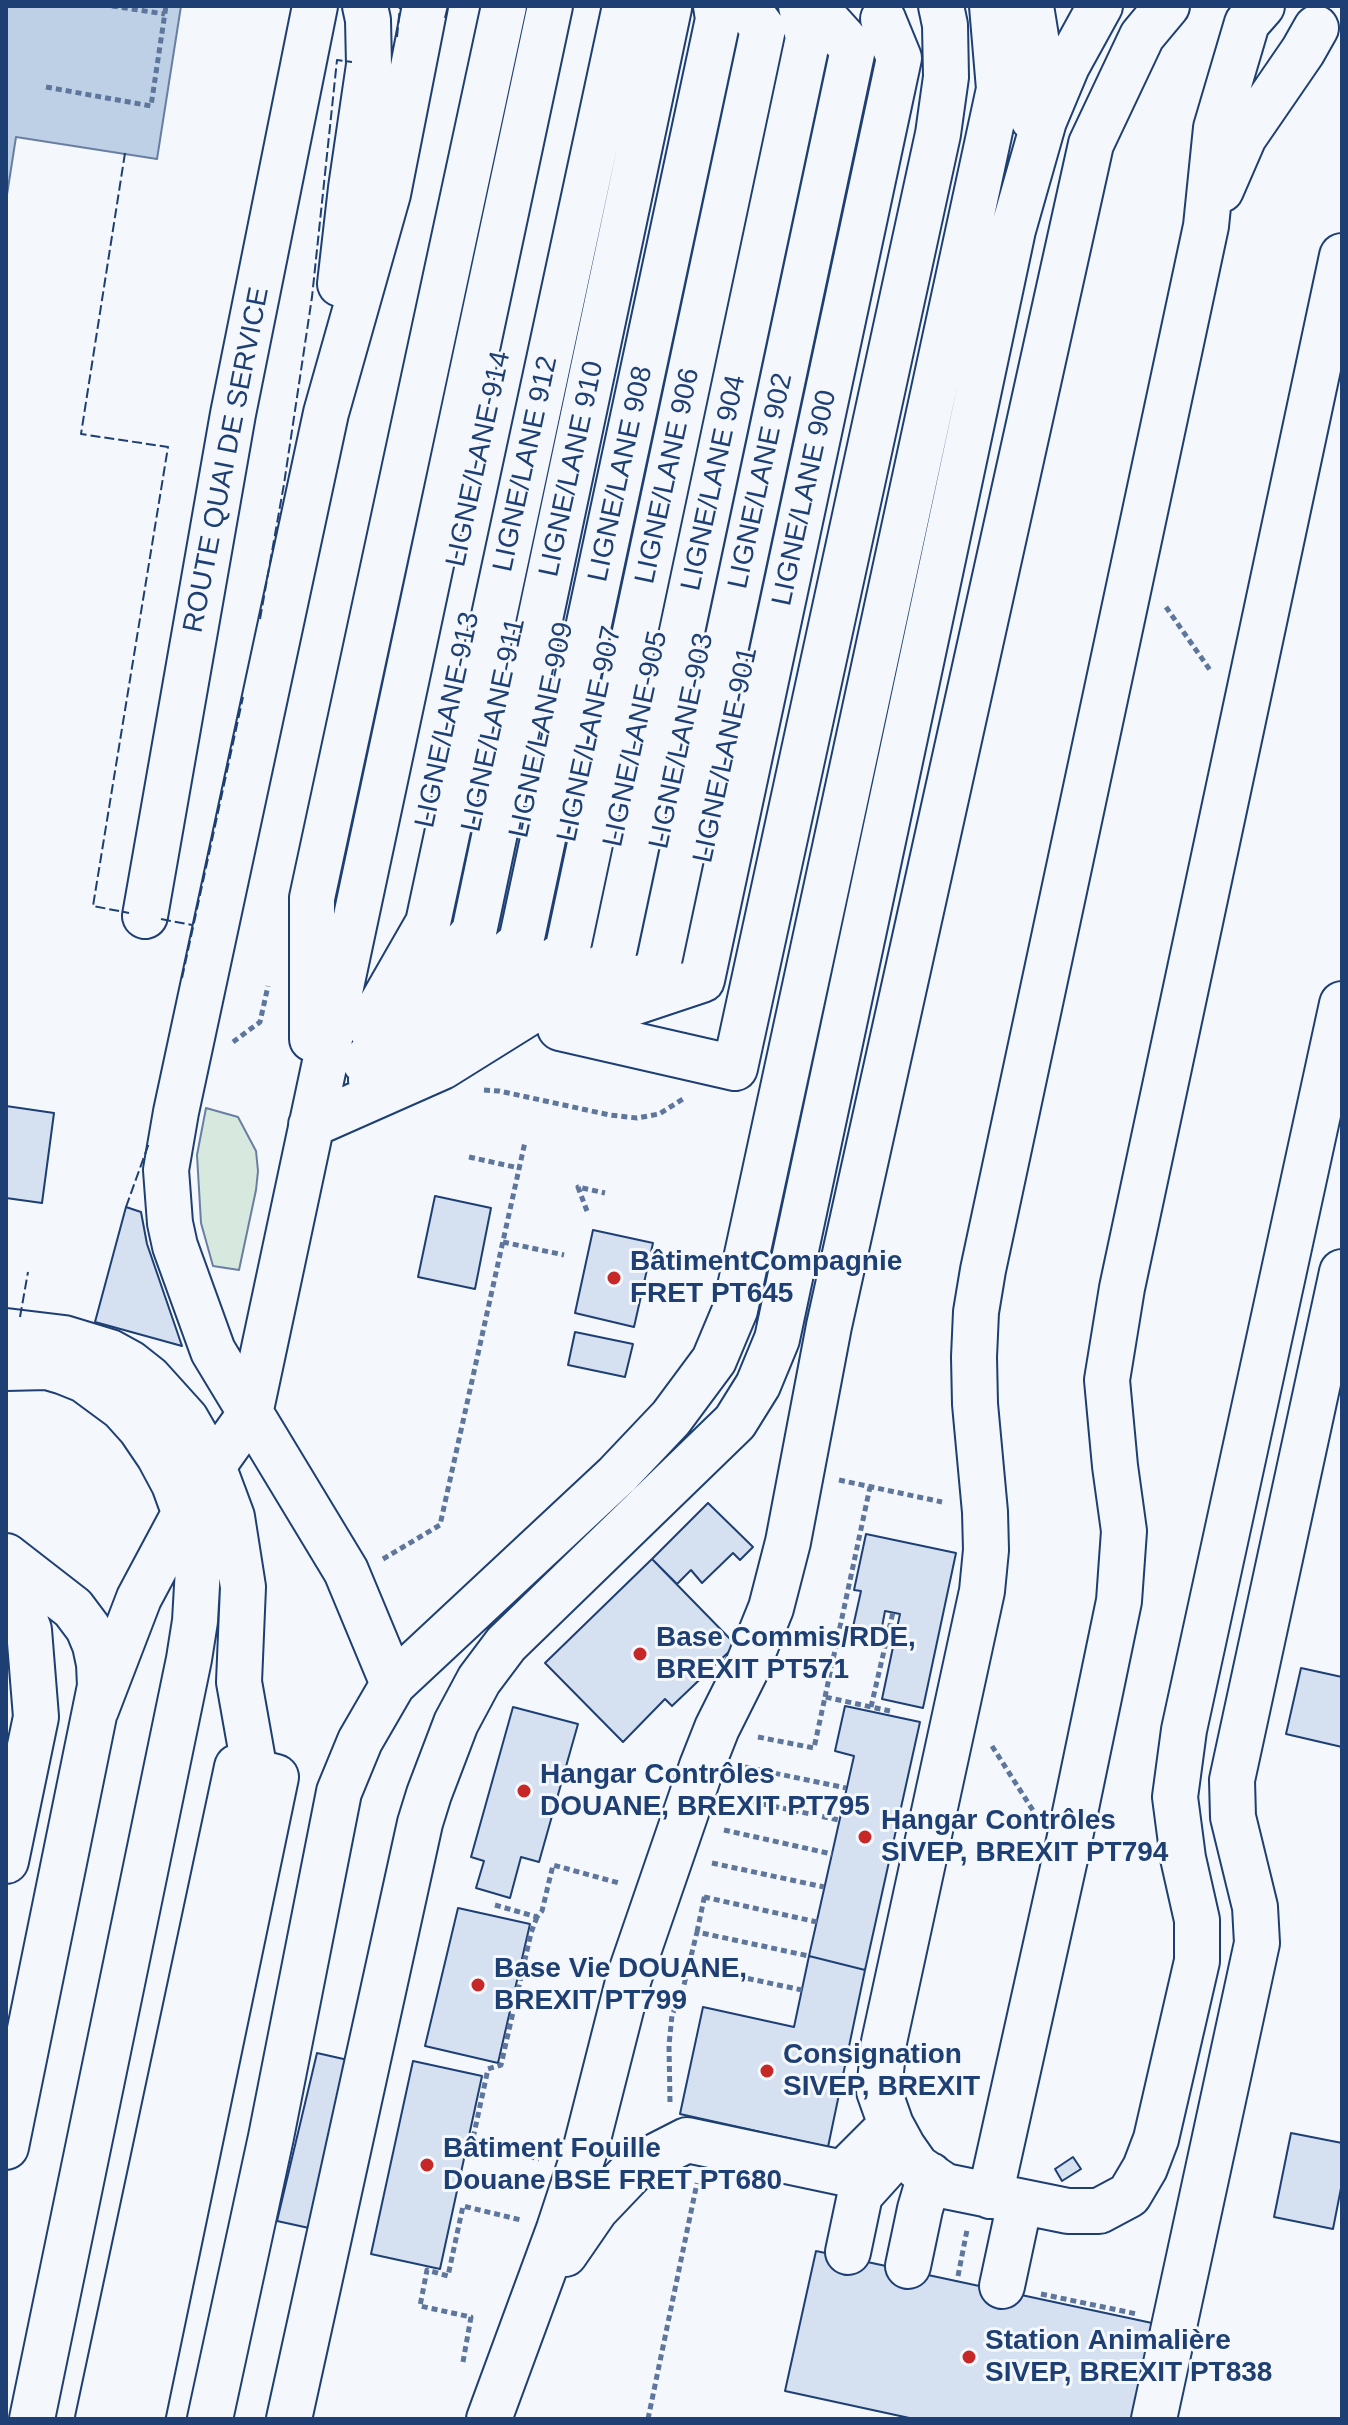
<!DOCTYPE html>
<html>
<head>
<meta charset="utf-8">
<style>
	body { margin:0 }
	#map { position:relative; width:1348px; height:2425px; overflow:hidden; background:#f4f7fb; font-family:Arial,sans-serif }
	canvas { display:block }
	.frame { position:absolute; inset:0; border:8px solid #1d3f73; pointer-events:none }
</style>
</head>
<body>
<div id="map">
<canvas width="1348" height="2425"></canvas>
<div class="frame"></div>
</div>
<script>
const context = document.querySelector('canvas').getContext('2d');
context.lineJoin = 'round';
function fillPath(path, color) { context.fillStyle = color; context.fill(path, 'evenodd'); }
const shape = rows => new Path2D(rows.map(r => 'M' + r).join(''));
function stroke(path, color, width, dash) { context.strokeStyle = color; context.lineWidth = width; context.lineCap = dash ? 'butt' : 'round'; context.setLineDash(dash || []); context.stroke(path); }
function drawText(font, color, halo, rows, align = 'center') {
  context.font = font + ' Arial,sans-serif'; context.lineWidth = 6; context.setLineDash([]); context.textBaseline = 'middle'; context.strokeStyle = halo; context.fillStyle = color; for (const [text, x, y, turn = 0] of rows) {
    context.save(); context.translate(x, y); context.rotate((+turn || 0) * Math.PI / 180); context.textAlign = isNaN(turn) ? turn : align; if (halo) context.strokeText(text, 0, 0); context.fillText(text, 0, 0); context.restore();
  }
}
const green = shape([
	[206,1108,238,1117,256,1151,258,1171,256,1190,239,1270,213,1266,201,1223,197,1155,206,1108]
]);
fillPath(green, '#d7e8df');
stroke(green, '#687fa3', 2);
const water = shape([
	[6,6,181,6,157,159,16,137,6,201,6,6]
]);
fillPath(water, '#bed0e5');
stroke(water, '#687fa3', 2);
const building = shape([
	[6,1106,54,1113,42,1203,6,1198,6,1106],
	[435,1196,491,1208,475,1289,418,1277,435,1196],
	[126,1207,141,1212,147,1244,182,1346,95,1322,126,1207],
	[593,1230,653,1243,634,1327,575,1313,593,1230],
	[575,1332,633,1344,625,1377,568,1365,575,1332],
	[708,1503,753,1547,740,1560,733,1553,702,1583,691,1570,677,1584,652,1559,708,1503],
	[866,1534,956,1553,923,1708,882,1699,900,1614,885,1611,881,1632,853,1627,861,1591,854,1590,866,1534],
	[652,1559,736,1645,672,1706,665,1699,623,1742,545,1663,652,1559],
	[1301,1668,1342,1677,1342,1747,1286,1734,1301,1668],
	[845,1706,920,1722,865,1970,809,1956,854,1756,835,1751,845,1706],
	[513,1707,578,1724,539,1862,521,1857,510,1898,476,1888,484,1861,471,1857,513,1707],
	[458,1908,530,1924,498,2063,425,2046,458,1908],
	[809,1956,865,1970,828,2147,680,2114,703,2007,794,2027,809,1956],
	[317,2053,348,2060,309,2228,277,2221,317,2053],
	[413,2061,482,2076,440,2269,371,2254,413,2061],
	[1291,2133,1342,2143,1342,2183,1333,2229,1274,2217,1291,2133],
	[1073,2157,1081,2169,1062,2181,1055,2169,1073,2157],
	[816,2251,1152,2323,1132,2419,914,2419,785,2391,816,2251]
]);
fillPath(building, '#d5e0f0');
stroke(building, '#1d3f73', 2);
const minor = shape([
	[1031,6,1037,43,1036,100,1033,119],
	[1262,6,1247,23,1216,128,1206,226,983,1270,976,1312,974,1357,975,1404,985,1512,986,1550,982,1591,884,2042,879,2091,891,2125,903,2147,917,2167,945,2186,1068,2211,1099,2211,1129,2195,1145,2168,1156,2139,1197,1961,1197,1920,1183,1858,1175,1797,1184,1730,1342,1004],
	[1221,190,1244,137,1303,51,1316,28],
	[340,284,351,188,369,65,368,20,365,6],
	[145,916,233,414,315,6],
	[479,979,521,942,718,19,716,6],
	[608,992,657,971,853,49,814,6],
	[499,998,567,952,763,29,746,6],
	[369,1026,428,923,625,6],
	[561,1027,702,980,899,58,883,19],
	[560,1028,735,1068,938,134,946,77,945,25,941,6],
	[312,1039,312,898,504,6],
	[365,1062,474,932,669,8,667,6],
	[371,1080,516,969],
	[311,1125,442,1067,612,961,808,38,801,6],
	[6,1331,64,1338,110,1352,130,1363,149,1378,186,1419,213,1466,232,1517,243,1587,239,1682,255,1772,249,1798],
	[6,1368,47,1367,64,1372,84,1380,122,1408,140,1428,159,1456,174,1484,194,1539,198,1568,195,1621,189,1659,32,2419],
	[6,1556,73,1608,88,1628,95,1645,99,1664,100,1686,6,2147],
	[6,1568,29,1630,36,1717,6,1861],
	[393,1684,346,1571,213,1351,175,1246,170,1223,166,1170,176,1112,326,413,388,194,425,6],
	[96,1710,139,1598,186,1510,213,1466,250,1414,550,6],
	[990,2196,1071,1832,1119,1601,1124,1531,1115,1466,1107,1380,1122,1288,1342,256],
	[848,2252,860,2195,897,2154],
	[565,2254,596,2209,638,2165,687,2140,843,2173,891,2125],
	[908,2266,920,2209,930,2175],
	[1002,2286,1020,2202],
	[98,2419,237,1767,276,1777,142,2419],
	[210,2419,271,2137,339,1792,360,1741,393,1684,617,1475,671,1418,714,1360,735,1310,999,89,992,6],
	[289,2419,420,1823,429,1794,456,1723,479,1680,506,1644,735,1422,758,1385,777,1339,1013,230,1044,121,1067,66,1100,6],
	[489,2419,559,2229,586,2147,629,1978,702,1766,717,1728,746,1670,771,1608,788,1542,829,1326,1091,144,1142,36,1167,6],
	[1154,2419,1257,1943,1255,1907,1233,1817,1232,1780,1342,1272]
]);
stroke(minor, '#1d3f73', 48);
stroke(shape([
	[112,6,165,14],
	[46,87,151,106,166,6],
	[1166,607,1210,670],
	[233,1042,260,1022,268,986],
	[484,1090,499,1091,610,1115,637,1118,659,1114,683,1099],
	[469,1157,519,1168],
	[587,1211,578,1187,605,1193],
	[503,1242,564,1255],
	[839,1480,942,1502],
	[383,1559,440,1525,525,1142],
	[825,1697,870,1487],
	[871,1707,893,1612],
	[758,1737,814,1748,825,1697,890,1711],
	[992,1746,1034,1812],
	[745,1767,846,1788],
	[734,1798,839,1820],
	[724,1830,832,1854],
	[712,1863,824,1887],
	[704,1897,817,1922],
	[495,1905,537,1917,542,1911,553,1865,619,1883],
	[537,1917,531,1933,501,2065,488,2069,472,2143,539,2159],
	[697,1932,705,1894],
	[689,1966,802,1990],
	[670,2102,669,2045,672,2015,682,1993,697,1932,809,1956],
	[958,2276,967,2230],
	[1041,2294,1137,2314],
	[463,2362,471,2317,420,2306,427,2270,448,2276,463,2206,521,2220],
	[648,2419,697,2183]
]), '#5e769c', 5, [6, 4]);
stroke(minor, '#f4f7fb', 44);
stroke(shape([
	[445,18,448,6],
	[397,37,400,6],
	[125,153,81,434,168,447,93,906,129,913],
	[260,619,284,484,312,297,337,60,352,62],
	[161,919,192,925],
	[182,978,243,697],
	[126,1207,149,1143],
	[20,1317,28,1272]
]), '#1d3f73', 2, [10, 4]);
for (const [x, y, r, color] of [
	[614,1278,8,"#c62828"],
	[640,1654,8,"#c62828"],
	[524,1791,8,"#c62828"],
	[865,1837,8,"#c62828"],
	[478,1985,8,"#c62828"],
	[767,2071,8,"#c62828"],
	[427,2165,8,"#c62828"],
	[969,2357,8,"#c62828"]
]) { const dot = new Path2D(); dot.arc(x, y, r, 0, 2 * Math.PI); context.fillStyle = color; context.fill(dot); stroke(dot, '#f4f7fb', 3); }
drawText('28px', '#1d3f73', '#f4f7fb', [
	["LIGNE/LANE 914",479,459,-78],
	["ROUTE QUAI DE SERVICE",227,460,-79],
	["LIGNE/LANE 912",526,464,-78],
	["LIGNE/LANE 910",572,469,-78],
	["LIGNE/LANE 908",621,474,-78],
	["LIGNE/LANE 906",668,476,-78],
	["LIGNE/LANE 902",761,481,-78],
	["LIGNE/LANE 904",714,483,-78],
	["LIGNE/LANE 900",805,498,-78],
	["LIGNE/LANE 913",448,720,-78],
	["LIGNE/LANE 911",494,725,-78],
	["LIGNE/LANE 909",542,730,-78],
	["LIGNE/LANE 907",590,734,-78],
	["LIGNE/LANE 905",636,739,-78],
	["LIGNE/LANE 903",682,741,-78],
	["LIGNE/LANE 901",726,755,-78]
]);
drawText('bold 28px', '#1d3f73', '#f4f7fb', [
	["BâtimentCompagnie",630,1262],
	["FRET PT645",630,1294],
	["Base Commis/RDE,",656,1638],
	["BREXIT PT571",656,1670],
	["Hangar Contrôles",540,1775],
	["DOUANE, BREXIT PT795",540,1807],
	["Hangar Contrôles",881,1821],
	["SIVEP, BREXIT PT794",881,1853],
	["Base Vie DOUANE,",494,1969],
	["BREXIT PT799",494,2001],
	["Consignation",783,2055],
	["SIVEP, BREXIT",783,2087],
	["Bâtiment Fouille",443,2149],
	["Douane BSE FRET PT680",443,2181],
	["Station Animalière",985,2341],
	["SIVEP, BREXIT PT838",985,2373]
], 'left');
</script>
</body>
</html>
